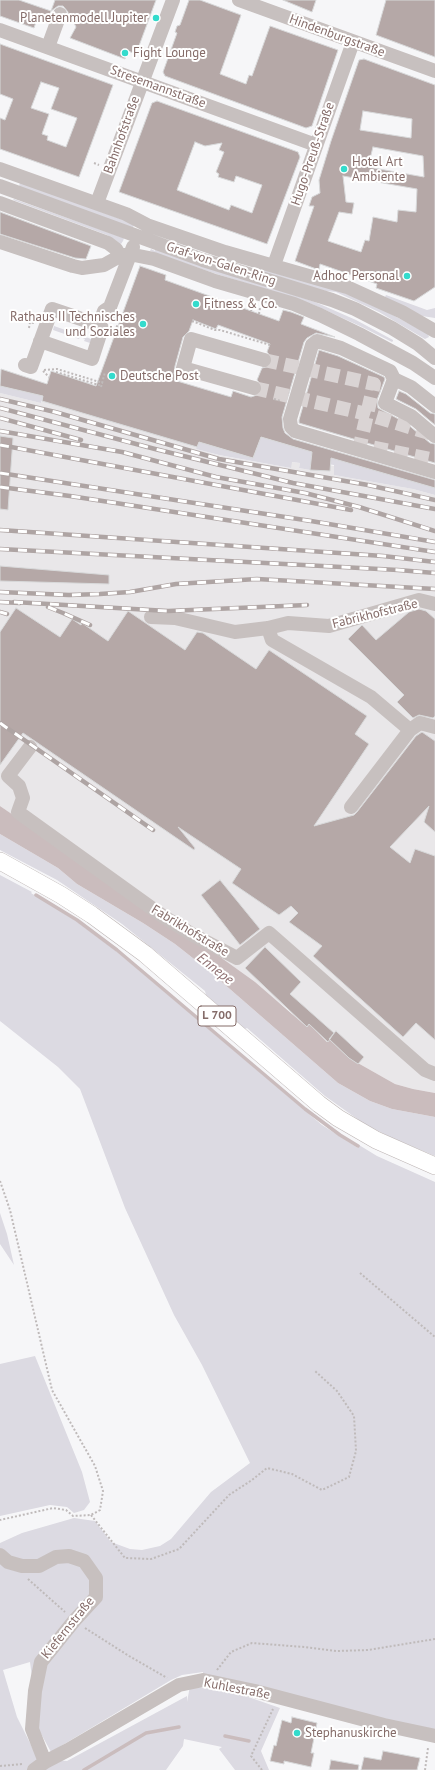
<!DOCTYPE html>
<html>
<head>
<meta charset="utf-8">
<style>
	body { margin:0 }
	canvas { display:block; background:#f6f6f8 }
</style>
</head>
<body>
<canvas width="435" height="1770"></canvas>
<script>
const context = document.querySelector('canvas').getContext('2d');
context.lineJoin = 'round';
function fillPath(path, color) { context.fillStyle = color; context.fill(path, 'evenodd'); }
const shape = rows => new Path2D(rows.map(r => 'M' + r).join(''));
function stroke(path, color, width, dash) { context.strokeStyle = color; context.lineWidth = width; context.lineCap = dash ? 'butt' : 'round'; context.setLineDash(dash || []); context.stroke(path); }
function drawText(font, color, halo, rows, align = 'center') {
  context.font = font + ' "PT Sans",sans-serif'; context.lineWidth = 4; context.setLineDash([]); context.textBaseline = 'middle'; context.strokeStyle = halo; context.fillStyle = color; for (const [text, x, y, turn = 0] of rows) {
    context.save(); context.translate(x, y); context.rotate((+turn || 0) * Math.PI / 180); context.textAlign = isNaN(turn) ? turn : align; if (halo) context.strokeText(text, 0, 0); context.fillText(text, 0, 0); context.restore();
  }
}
fillPath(shape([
	[0,393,41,403,42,401,197,447,196,449,218,455,290,468,291,462,300,463,299,468,310,470,319,463,334,466,334,475,413,489,435,495,435,1093,413,1089,395,1084,349,1058,330,1040,328,1042,309,1025,307,1027,285,1007,0,806]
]), '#e9e7e9');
fillPath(shape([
	[20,182,134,224,133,228,19,187],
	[14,199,124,238,123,241,121,244,107,235,13,200],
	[151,249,155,251,155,249,315,302,356,320,393,340,393,341,392,342,362,327,312,304,207,271,150,251],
	[260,269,340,291,380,308,428,334,429,337,425,339,379,312,336,292,316,290,260,271],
	[386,295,427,310,435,308,435,318,422,316,385,297],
	[54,326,94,340,93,344,84,341,85,339,80,337,79,339,53,330],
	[0,386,43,396,41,403,0,393],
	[261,437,435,488,435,495,413,489,334,475,334,465,319,463,310,470,299,468,300,463,292,462,291,468,219,455,196,449,199,442,253,458],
	[0,834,58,868,77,884,143,923,175,944,208,970,338,1083,370,1101,392,1109,435,1117,435,1156,390,1137,363,1123,325,1096,247,1028,245,1029,206,995,205,991,122,924,57,880,0,850],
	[0,875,32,892,31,893,76,921,116,951,322,1125,358,1148,359,1145,377,1156,435,1182,435,1736,384,1725,255,1691,203,1680,203,1672,182,1675,171,1680,51,1752,39,1730,30,1662,3,1670,17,1717,38,1759,67,1761,187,1696,187,1702,190,1686,231,1691,280,1708,261,1751,269,1770,235,1770,219,1749,222,1747,184,1739,183,1746,166,1770,0,1770,0,1562,11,1568,44,1568,68,1558,100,1580,85,1556,67,1554,37,1561,16,1562,0,1548,0,1543,22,1533,74,1518,95,1521,111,1542,130,1549,142,1550,160,1546,171,1539,211,1492,250,1463,202,1365,174,1315,125,1208,80,1089,58,1067,0,1021],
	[0,1213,7,1234,14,1265,0,1244],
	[35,1356,82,1472,90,1502,84,1510,74,1513,67,1507,50,1505,0,1516,0,1364]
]), '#dcdae2');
fillPath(shape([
	[0,806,209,949,255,982,307,1027,309,1024,327,1042,329,1039,349,1058,395,1084,413,1089,435,1093,435,1117,392,1109,370,1101,338,1083,208,970,175,944,143,923,77,884,58,868,0,834]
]), '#cabcbd');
stroke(shape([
	[36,895,77,920,117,950,305,1109,340,1135,358,1146],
	[225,1736,249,1741],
	[84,1770,146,1733,179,1727]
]), '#cabcbd', 3.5);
const building = shape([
	[0,0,19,0,51,11,47,23,37,19,34,28,0,16,0,0],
	[55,0,156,0,136,54,128,51,125,59,70,38,76,27,72,19,68,17,68,12,63,6,58,6,51,11,55,0],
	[189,0,200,0,241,15,220,74,246,84,249,75,252,76,270,26,338,50,312,126,306,128,165,76,163,72,177,33,175,32,177,26,180,25,189,0],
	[283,0,316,0,312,12,283,0],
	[386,0,435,0,435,57,376,35,386,0],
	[0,44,113,85,79,177,0,149,0,118,5,120,13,99,0,94,0,44],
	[41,82,59,88,51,109,77,118,66,147,47,140,48,136,42,134,49,114,31,108,41,82],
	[364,59,435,85,435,287,414,301,376,288,377,284,320,264,319,270,295,261,314,206,309,206,312,197,320,193,319,180,331,141,359,60,364,59],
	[363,111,412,119,411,138,360,130,363,111],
	[373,147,423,156,424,177,368,167,373,147],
	[343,176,417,189,416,212,398,210,397,222,373,217,369,241,365,240,361,252,328,241,339,212,352,214,354,203,346,202,343,176],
	[157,101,298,152,300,157,267,244,119,192,152,103,157,101],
	[195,142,205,146,222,143,219,150,224,152,216,172,219,174,218,177,234,182,236,176,262,185,252,213,231,205,229,210,177,190,195,142],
	[0,212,91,246,86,259,75,258,0,234,0,212],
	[140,266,166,275,165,280,279,321,283,310,291,312,304,317,301,324,335,337,316,333,307,338,304,342,282,417,283,428,285,433,293,439,435,480,435,488,331,458,330,471,310,470,312,452,261,437,253,458,199,442,197,447,42,401,43,396,0,386,1,369,47,384,51,371,96,386,140,266],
	[193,320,216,329,218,325,270,344,267,352,272,358,272,362,270,366,262,368,257,380,262,386,260,394,251,397,233,391,231,397,177,381,179,375,174,374,175,366,183,337,189,331,193,320],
	[319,350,338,356,384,377,385,379,377,400,378,408,406,423,430,443,435,444,435,463,299,423,299,420,319,350],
	[399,391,406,394,430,413,435,414,435,425,416,409,396,399,399,391],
	[0,436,13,438,8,510,0,509,0,436],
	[0,566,109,575,109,584,0,581,0,566],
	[16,608,60,637,72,619,81,625,82,623,108,641,128,611,185,650,197,632,203,633,256,669,269,650,367,716,355,734,369,744,314,826,354,815,357,812,416,736,422,732,435,741,435,832,424,822,429,806,390,847,410,863,415,849,435,856,435,1040,416,1023,403,1037,313,956,322,946,289,922,298,913,291,906,279,915,232,883,241,869,178,827,195,848,194,850,23,733,0,765,0,632,16,608],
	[419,609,426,611,435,619,435,716,433,718,419,715,413,718,397,702,404,695,348,639,362,625,376,640,409,612,419,609],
	[220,880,260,929,240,945,201,895,220,880],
	[265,947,301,982,290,994,334,1033,328,1042,309,1024,307,1027,245,968,265,947],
	[336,1031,364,1057,358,1064,349,1058,329,1039,336,1031],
	[292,1717,317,1723,311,1753,314,1753,311,1767,284,1761,284,1764,270,1761,274,1745,276,1746,282,1720,291,1723,292,1717],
	[383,1751,420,1758,417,1770,361,1770,364,1757,381,1760,383,1751],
	[331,1760,359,1765,358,1770,329,1770,331,1760]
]);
fillPath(building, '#b5a8a7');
stroke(building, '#d8d9da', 1);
stroke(shape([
	[264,360,374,384,360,445,435,460],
	[254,388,367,414,432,434]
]), '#dad4d4', 14, [14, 7]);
const major = shape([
	[0,861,61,895,92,915,145,954,319,1104,338,1118,376,1140,435,1166]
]);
stroke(major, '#bcb4b3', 18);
stroke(shape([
	[94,163,99,165],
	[251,311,253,306],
	[259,314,260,308],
	[192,321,215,330,220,330,270,345],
	[116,326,121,328],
	[29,328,30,322,33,323,32,325],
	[44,370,57,369,103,383],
	[43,371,49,377],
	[56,372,102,386],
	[101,387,105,372],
	[274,399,281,401],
	[0,1181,10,1210,52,1390,95,1466,103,1491,100,1510,91,1515,73,1516,66,1510,53,1508,0,1520],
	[360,1273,435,1337],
	[91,1515,125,1558,151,1559,179,1549,229,1495,252,1480,267,1468,292,1474,322,1490,349,1477,356,1451,354,1416,337,1391,315,1371],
	[28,1579,65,1612],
	[85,1628,129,1656,167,1678],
	[217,1670,231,1652,252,1643,304,1647,336,1651,368,1650,435,1639],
	[0,1766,23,1764],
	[262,1770,251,1756,273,1709],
	[425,1770,428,1748]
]), '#bfbaba', 2, [2, 2]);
stroke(shape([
	[239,0,435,71],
	[0,30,316,145],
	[48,47,60,14],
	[0,169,126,214,147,225,225,252,347,287,402,312,435,331],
	[0,186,203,260,332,300,355,309,392,328,418,344,435,358],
	[0,203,108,243,116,249,120,256],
	[97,203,173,0],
	[0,242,73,266,82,268,104,265,120,256,129,254,154,259,215,281,294,304,320,315,359,334,413,363,435,378],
	[274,265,353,42],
	[110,315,110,307,133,247],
	[40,341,92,359,102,328,99,325],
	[25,365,31,367,52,309,99,325,104,311,110,307],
	[394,379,385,403,411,416,435,436],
	[254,388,183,368,191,339,264,360],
	[435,406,411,387,394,379,390,371,341,348,317,341,312,345,290,419,291,427,295,431,435,472],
	[151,617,175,618,235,632,268,628,288,623,329,626,419,600,435,604],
	[268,628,272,640,371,697,410,730,420,723,435,727],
	[30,747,8,776,19,786,23,798,18,812,164,917,193,935,237,958,269,933,425,1070,435,1074],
	[351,807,410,730],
	[0,1555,8,1562,22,1566,39,1566,56,1557,69,1556,84,1561,96,1578,96,1597,74,1621,41,1662,35,1691,32,1729,45,1762],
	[34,1770,45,1762,68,1750,179,1685,203,1680,255,1691,384,1725,435,1736]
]), '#c7c0bf', 14);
stroke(major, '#fff', 17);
const rail = shape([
	[0,399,55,412,219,459,368,485,435,500],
	[0,408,155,449,293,483,435,509],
	[0,418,81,440],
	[0,431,122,452,216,477,305,493,359,507,435,531],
	[0,445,351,510],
	[0,473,311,521,435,542],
	[0,487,70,496,435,552],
	[0,530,383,556,435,562],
	[0,549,398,570,435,573],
	[0,592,69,595,100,594,130,592,176,584,257,579,435,589],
	[0,602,20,603],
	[14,602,168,611,307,605],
	[48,607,63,613,90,625],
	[0,612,7,614],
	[0,723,153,830]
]);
stroke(rail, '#aea4a3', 4.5);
stroke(rail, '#fff', 3, [9]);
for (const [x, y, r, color] of [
	[156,18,4,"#33dbcc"],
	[125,53,4,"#33dbcc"],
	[344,169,4,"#33dbcc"],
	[407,276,4,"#33dbcc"],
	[196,304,4,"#33dbcc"],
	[143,324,4,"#33dbcc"],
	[112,376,4,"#33dbcc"],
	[297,1733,4,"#33dbcc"]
]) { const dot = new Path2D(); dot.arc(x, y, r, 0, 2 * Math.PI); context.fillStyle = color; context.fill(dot); stroke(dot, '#fff', 1.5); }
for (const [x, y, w] of [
	[217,1016,38]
]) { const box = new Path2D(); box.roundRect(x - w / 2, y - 10, w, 20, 3); context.fillStyle = '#fff'; context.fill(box); stroke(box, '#856c69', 1); }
drawText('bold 12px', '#856c69', null, [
	["L 700",217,1016]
]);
drawText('13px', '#856c69', '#fff', [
	["Planetenmodell Jupiter",148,18,"right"],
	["Fight Lounge",133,53],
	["Hotel Art",352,162],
	["Ambiente",352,177],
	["Adhoc Personal",399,276,"right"],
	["Fitness & Co.",204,304],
	["Rathaus II Technisches",135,317,"right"],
	["und Soziales",135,332,"right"],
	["Deutsche Post",120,376],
	["Stephanuskirche",305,1733]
], 'left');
drawText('13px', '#856c69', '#fff', [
	["Hindenburgstraße",337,36,20],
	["Stresemannstraße",158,87,20],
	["Bahnhofstraße",122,135,-70],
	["Hugo-Preuß-Straße",313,154,-71],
	["Graf-von-Galen-Ring",221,264,18],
	["Fabrikhofstraße",375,614,-14],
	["Fabrikhofstraße",190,931,31],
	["Kiefernstraße",68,1628,-51],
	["Kuhlestraße",237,1689,11]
]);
drawText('italic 14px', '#8e6f70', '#fff', [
	["Ennepe",215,969,38]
]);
</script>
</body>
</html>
